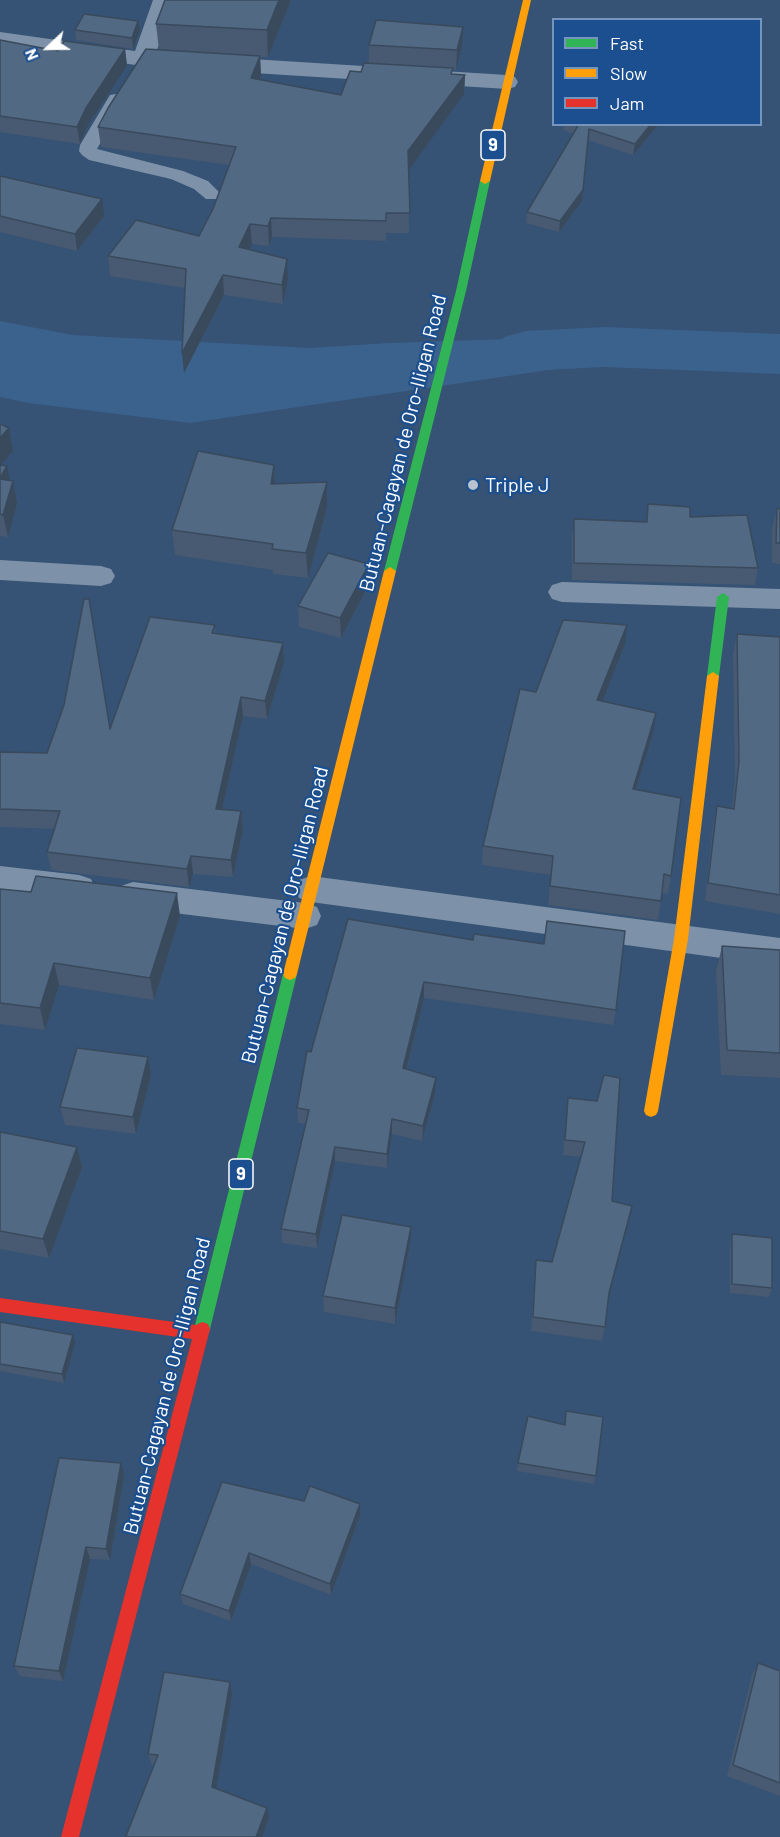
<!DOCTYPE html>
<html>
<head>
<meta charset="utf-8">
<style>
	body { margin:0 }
	#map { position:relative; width:780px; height:1837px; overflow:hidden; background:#365274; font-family:Barlow,sans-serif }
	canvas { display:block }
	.legend { position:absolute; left:552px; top:18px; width:210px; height:108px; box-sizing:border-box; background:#1b4f8f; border:2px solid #7695bc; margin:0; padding:8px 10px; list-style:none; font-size:18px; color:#fff }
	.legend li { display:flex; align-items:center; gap:12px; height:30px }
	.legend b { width:30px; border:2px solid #7695bc }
	.north { position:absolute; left:18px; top:18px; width:60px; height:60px; -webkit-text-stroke:4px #1b4f8f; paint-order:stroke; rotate:248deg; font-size:16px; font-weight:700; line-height:24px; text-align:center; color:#fff }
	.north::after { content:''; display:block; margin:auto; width:21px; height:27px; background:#fff; clip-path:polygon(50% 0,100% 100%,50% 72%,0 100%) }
</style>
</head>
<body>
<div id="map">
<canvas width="780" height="1837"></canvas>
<ul class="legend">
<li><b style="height:8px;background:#30b455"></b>Fast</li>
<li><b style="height:8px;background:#ff9f0a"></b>Slow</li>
<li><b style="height:8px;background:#e5322d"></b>Jam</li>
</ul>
<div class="north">N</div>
</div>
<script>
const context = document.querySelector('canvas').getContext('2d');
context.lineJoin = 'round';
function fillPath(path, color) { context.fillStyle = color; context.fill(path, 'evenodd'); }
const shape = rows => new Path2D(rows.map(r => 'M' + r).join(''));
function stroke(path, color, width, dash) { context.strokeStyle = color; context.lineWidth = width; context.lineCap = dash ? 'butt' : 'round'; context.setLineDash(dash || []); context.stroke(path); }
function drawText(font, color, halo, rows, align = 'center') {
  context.font = font + ' Barlow,sans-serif'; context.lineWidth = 4.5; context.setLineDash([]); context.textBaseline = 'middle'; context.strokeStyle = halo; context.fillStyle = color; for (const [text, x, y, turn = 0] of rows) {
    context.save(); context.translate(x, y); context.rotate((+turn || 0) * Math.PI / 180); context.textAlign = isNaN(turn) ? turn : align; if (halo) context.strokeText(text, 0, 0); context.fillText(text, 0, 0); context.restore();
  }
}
fillPath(shape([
	[0,321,73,335,310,348,388,343,689,333,576,366,190,423,28,403,0,397]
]), '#3b618d');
fillPath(shape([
	[604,327,780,334,780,374,604,367,526,371,504,365,494,351,504,337,526,331,604,327]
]), '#3b618d');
fillPath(shape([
	[116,94,122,95,125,99,97,149,183,171,208,181,222,195,220,199,206,199,194,189,171,179,89,160,82,155,79,151,80,145,110,95,116,94]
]), '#7d92a8');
fillPath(shape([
	[153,0,175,0,156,53,507,75,515,77,518,82,515,87,507,89,143,66,0,46,0,32,135,51,153,0],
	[0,560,101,566,111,569,115,576,111,583,101,586,0,580,0,560],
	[562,582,780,589,780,609,562,602,552,599,548,592,552,585,562,582],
	[0,866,79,875,91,879,95,888,91,897,79,901,0,892,0,866],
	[311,876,780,938,780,966,311,902,299,898,295,889,299,880,311,876],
	[133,882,305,903,317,907,321,916,317,925,305,929,133,908,121,904,117,895,121,886,133,882]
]), '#7d92a8');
fillPath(shape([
	[485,178,490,181,466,291,396,571,390,575,384,571,456,291,480,181,485,178],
	[723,593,729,597,719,676,713,680,707,676,717,597,723,593],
	[290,968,295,970,297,974,210,1329,208,1334,202,1336,196,1334,194,1329,283,974,285,970,290,968]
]), '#30b455');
fillPath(shape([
	[523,0,531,0,490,181,485,184,480,181,523,0],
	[390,567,396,571,297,974,295,978,290,980,285,978,283,974,384,571,390,567],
	[713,672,719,676,688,939,658,1111,656,1115,651,1117,646,1115,644,1111,674,939,707,676,713,672]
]), '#ff9f0a');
fillPath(shape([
	[0,1298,196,1325,202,1322,208,1324,210,1329,79,1837,61,1837,192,1339,0,1312,0,1298]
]), '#e5322d');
fillPath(shape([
	[291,0,268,57,260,57,261,76,259,80,341,95,369,63,369,45,462,46,456,70,452,69,452,74,465,75,464,94,408,170,409,233,386,233,386,241,272,237,269,246,252,244,249,249,288,279,283,304,224,295,184,373,185,288,110,276,108,256,199,236,213,209,229,165,101,147,98,127,159,50,156,24],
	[138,21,140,31,133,49,76,40,75,30],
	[0,40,58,51,125,49,127,66,88,125,80,144,0,132],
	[564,124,659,124,633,155,588,140,582,201,559,232,526,223,527,212,574,134,563,130],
	[0,176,104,216,77,251,0,232],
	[0,424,9,428,13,451,1,465,9,480,17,504,8,537,0,536],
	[274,465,275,484,327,507,308,578,273,574,273,570,175,555,172,530],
	[648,504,690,517,758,568,755,585,572,580,572,536,574,519,646,522],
	[777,508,780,509,780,564,772,563,772,529],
	[369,584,341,638,299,627,298,606],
	[215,625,215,634,283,643,284,662,267,719,243,716,222,810,241,811,243,829,233,877,193,874,189,887,51,870,47,852,55,829,0,827,0,752,47,753,110,729],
	[737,634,780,637,780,914,705,901,713,824,717,806,732,809,735,779,733,653],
	[625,644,602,702,653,733,636,790,671,876,668,894,662,893,658,920,548,905,551,875,482,865,483,846,536,692],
	[0,889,180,916,154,1000,59,985,45,1030,0,1024],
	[348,919,616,1010,613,1025,424,998,407,1069,435,1093,422,1141,392,1134,387,1168,335,1161,317,1248,282,1243,281,1229,306,1124,298,1123,297,1108,311,1052],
	[722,946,780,950,780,1078,721,1075,716,972],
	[151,1075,136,1134,65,1125,60,1107],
	[568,1098,612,1201,632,1206,608,1300,605,1327,602,1341,531,1331,536,1260,552,1262,581,1157,563,1155],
	[0,1132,77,1147,82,1167,49,1258,0,1249],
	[732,1234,772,1288,769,1297,730,1293,730,1243],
	[410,1243,395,1324,324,1312,323,1296],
	[0,1322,75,1343,64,1383,0,1371],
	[518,1463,596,1476,594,1484,517,1471],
	[124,1475,110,1560,90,1559,63,1681,20,1676,14,1666],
	[304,1501,360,1504,360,1515,331,1595,251,1564,231,1621,183,1604,180,1594],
	[758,1663,780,1671,780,1796,727,1776,752,1675],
	[232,1694,216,1789,267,1808,269,1818,262,1837,126,1837,126,1836,154,1765,152,1765,148,1754]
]), '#475a72');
fillPath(shape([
	[279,0,291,0,268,57,267,30],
	[138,21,140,31,133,49,132,38],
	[463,27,462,46,456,70,457,50],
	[125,49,127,66,88,125,80,144,77,127,86,108],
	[260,56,261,76,252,97,251,78],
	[465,75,464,94,408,171,408,151],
	[651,124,659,124,633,155,635,144],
	[589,129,582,201,559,232,560,221],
	[102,199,104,216,77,251,75,234],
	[271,218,272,237,269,246,268,226],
	[250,224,252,244,240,266,239,247],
	[287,259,288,279,283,304,282,285],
	[223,275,224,295,184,373,182,353],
	[9,428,13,451,0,466,0,438],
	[274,465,275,491,271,484],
	[7,466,11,487,13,481,17,504,8,537,3,515,4,502,0,478],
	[327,482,327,507,308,578,306,553],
	[369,564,369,584,341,638,340,618],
	[627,625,625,644,595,720,597,700],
	[283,643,284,662,267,719,265,701],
	[241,697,243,716,218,827,216,809],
	[656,713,653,733,630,808,633,789],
	[241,811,243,829,233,877,231,860],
	[191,856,193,874,189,887,187,869],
	[177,893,180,916,154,1000,150,978],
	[54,963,59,985,45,1030,40,1008],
	[424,982,424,998,403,1083,403,1068],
	[148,1057,151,1075,136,1134,133,1117],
	[436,1078,435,1093,422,1141,423,1126],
	[392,1119,392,1134,387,1168,387,1154],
	[77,1147,82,1167,49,1258,43,1239],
	[335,1147,335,1161,317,1248,316,1234],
	[632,1206,628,1222,606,1308,609,1293],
	[411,1227,410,1243,395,1324,395,1308],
	[73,1335,75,1343,64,1383,62,1374],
	[121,1463,124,1475,110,1560,106,1549],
	[360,1504,360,1515,331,1595,330,1584],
	[86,1547,90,1559,63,1681,59,1671],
	[249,1553,251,1564,231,1621,229,1611],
	[230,1682,232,1694,215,1797,212,1787],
	[267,1808,269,1818,262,1837,256,1837]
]), '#394a5c');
const building = shape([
	[165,0,279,0,267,30,156,24,165,0],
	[84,14,138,21,132,38,75,30,84,14],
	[376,20,463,27,457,50,369,45,376,20],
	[0,40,58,51,64,41,125,49,86,108,77,127,0,116,0,40],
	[146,49,260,56,251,78,341,95,350,71,361,72,364,63,453,68,451,74,465,75,408,151,410,213,386,213,386,221,271,218,268,226,250,224,239,247,287,259,282,285,223,275,182,353,186,269,108,256,136,220,199,236,213,209,236,147,98,127,108,108,146,49],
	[579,124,651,124,635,144,589,129,583,190,560,221,527,212,579,124],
	[0,176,102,199,75,234,0,216,0,176],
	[0,424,9,428,0,438,0,424],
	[198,451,274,465,271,484,327,482,306,553,272,549,273,544,172,530,198,451],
	[0,465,7,466,0,478,0,465],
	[0,479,13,481,3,515,0,514,0,479],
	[648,504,690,507,690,517,747,515,758,568,574,563,574,519,647,522,648,504],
	[777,508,780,509,780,543,776,543,777,508],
	[328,553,369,564,340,618,298,606,328,553],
	[84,599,89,599,110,729,150,617,215,625,212,633,283,643,265,701,241,697,216,809,241,811,231,860,191,856,187,869,47,852,60,811,0,809,0,752,47,753,64,705,84,599],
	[563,620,627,625,597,700,656,713,633,789,681,798,671,876,664,874,661,901,550,886,553,856,483,846,520,689,536,692,563,620],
	[737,634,780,637,780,895,708,883,717,806,734,809,739,761,737,634],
	[36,876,177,893,150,978,54,963,40,1008,0,1003,0,889,31,892,36,876],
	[348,919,473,940,474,934,544,944,547,921,625,931,616,1010,424,982,403,1068,436,1078,423,1126,392,1119,387,1154,335,1147,316,1234,281,1229,309,1110,297,1108,307,1051,311,1052,348,919],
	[722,946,780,950,780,1053,727,1050,722,946],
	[77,1048,148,1057,133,1117,60,1107,77,1048],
	[604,1075,620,1078,612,1201,632,1206,609,1293,605,1327,533,1317,536,1260,552,1262,585,1142,565,1140,568,1098,597,1101,604,1075],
	[0,1132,77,1147,43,1239,0,1231,0,1132],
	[342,1215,411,1227,395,1308,323,1296,342,1215],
	[732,1234,772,1238,772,1288,732,1284,732,1234],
	[0,1322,73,1335,62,1374,0,1364,0,1322],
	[566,1411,603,1417,596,1476,518,1463,528,1416,565,1425,566,1411],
	[59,1458,121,1463,106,1549,86,1547,59,1671,14,1666,59,1458],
	[222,1482,304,1501,310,1486,360,1504,330,1584,249,1553,229,1611,180,1594,222,1482],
	[758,1663,780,1671,780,1783,733,1765,758,1663],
	[164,1672,230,1682,212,1787,267,1808,256,1837,129,1837,126,1836,158,1755,148,1754,164,1672]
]);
fillPath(building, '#526984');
stroke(building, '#394a5c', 1.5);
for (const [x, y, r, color] of [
	[473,485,6,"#b9c2ce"]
]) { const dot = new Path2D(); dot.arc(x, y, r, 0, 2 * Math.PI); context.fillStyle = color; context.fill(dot); stroke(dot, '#1b4f8f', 2); }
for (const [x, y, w] of [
	[493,145,24],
	[241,1174,24]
]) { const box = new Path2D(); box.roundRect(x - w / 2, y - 15, w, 30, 4.5); context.fillStyle = '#1b4f8f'; context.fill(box); stroke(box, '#fff', 1.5); }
drawText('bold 18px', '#fff', null, [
	["9",493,145],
	["9",241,1174]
]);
drawText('20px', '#fff', '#1b4f8f', [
	["Butuan-Cagayan de Oro-Iligan Road",403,443,-76],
	["Butuan-Cagayan de Oro-Iligan Road",285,915,-76],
	["Butuan-Cagayan de Oro-Iligan Road",167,1386,-76]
]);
drawText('20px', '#fff', '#1b4f8f', [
	["Triple J",485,485]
], 'left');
</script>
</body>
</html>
